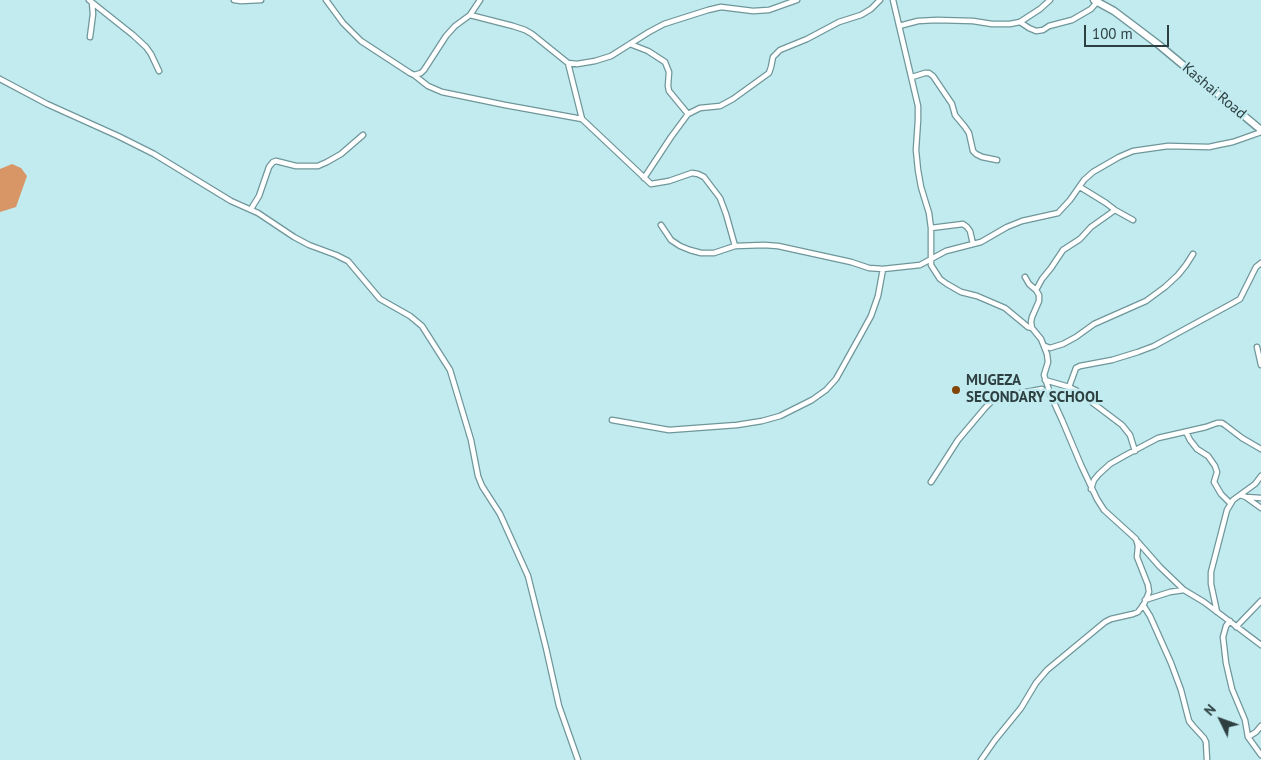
<!DOCTYPE html>
<html>
<head>
<meta charset="utf-8">
<style>
	body { margin:0 }
	#map { position:relative; width:1261px; height:760px; overflow:hidden; background:#c1ebef; font-family:"PT Sans",sans-serif }
	canvas { display:block }
	.north { position:absolute; left:1196px; top:695px; width:50px; height:50px; -webkit-text-stroke:4px #c1ebef; paint-order:stroke; rotate:312deg; font-size:14px; font-weight:700; line-height:20px; text-align:center; color:#2e3f41 }
	.north::after { content:''; display:block; margin:auto; width:18px; height:22px; background:#2e3f41; clip-path:polygon(50% 0,100% 100%,50% 72%,0 100%) }
	.scale { position:absolute; left:1084px; top:25px; width:85px; height:22px; box-sizing:border-box; border:2px solid #2e3f41; border-top:0; padding-left:6px; font-size:15px; line-height:18px; white-space:nowrap; color:#2e3f41; -webkit-text-stroke:4px #c1ebef; paint-order:stroke }
</style>
</head>
<body>
<div id="map">
<canvas width="1261" height="760"></canvas>
<div class="north">N</div>
<div class="scale">100 m</div>
</div>
<script>
const context = document.querySelector('canvas').getContext('2d');
context.lineJoin = 'round';
function fillPath(path, color) { context.fillStyle = color; context.fill(path, 'evenodd'); }
const shape = rows => new Path2D(rows.map(r => 'M' + r).join(''));
function stroke(path, color, width, dash) { context.strokeStyle = color; context.lineWidth = width; context.lineCap = dash ? 'butt' : 'round'; context.setLineDash(dash || []); context.stroke(path); }
function drawText(font, color, halo, rows, align = 'center') {
  context.font = font + ' "PT Sans",sans-serif'; context.lineWidth = 5; context.setLineDash([]); context.textBaseline = 'middle'; context.strokeStyle = halo; context.fillStyle = color; for (const [text, x, y, turn = 0] of rows) {
    context.save(); context.translate(x, y); context.rotate((+turn || 0) * Math.PI / 180); context.textAlign = isNaN(turn) ? turn : align; if (halo) context.strokeText(text, 0, 0); context.fillText(text, 0, 0); context.restore();
  }
}
fillPath(shape([
	[12,164,21,168,27,176,16,207,0,212,0,169]
]), '#d89565');
const street = shape([
	[89,0,133,35,146,47,151,54,159,71],
	[234,0,241,1,261,0],
	[326,0,343,23,361,41,410,73,414,75,421,73,424,70,446,36,455,26,470,15,480,0],
	[893,0,918,106,918,120,916,150,918,170,921,187,929,213,931,228,931,265,940,279,947,284,961,292,977,296,1005,308,1028,327,1032,328,1041,339,1047,354,1048,362,1044,375,1051,396,1062,420,1081,465,1097,499,1104,510,1136,539,1138,546,1137,557,1148,585,1149,592,1144,604,1138,612,1133,614,1111,619,1105,622,1047,670,1036,683,1021,708,995,740,981,760],
	[470,15,513,26,525,30,532,34,568,63,582,119,651,184,669,181,692,173,698,174,704,177,720,198,726,214,735,246,764,245,778,246,851,262,869,268,883,269,920,265,946,251,981,242,1007,227,1022,221,1058,213,1070,200,1084,180,1093,172,1119,157,1133,151,1168,146,1209,147,1218,145,1233,142,1261,132],
	[1020,22,1029,28,1036,31,1043,30,1049,26,1072,20,1091,9,1097,2],
	[899,26,918,21,937,20,973,21,992,24,1010,24,1020,22,1040,9,1050,0],
	[90,37,93,14,92,3],
	[630,44,648,51,665,62,669,72,668,86,669,91,688,114],
	[568,63,577,64,595,61,611,56,649,32,664,24,708,10,721,7,753,11,769,10,797,0],
	[414,75,428,86,442,92,505,105,582,119],
	[912,77,925,73,929,73,933,76,952,104,955,115,965,127,969,133,973,151,976,154,982,157,997,160],
	[0,79,47,104,118,136,154,154,231,201,258,213,294,237,309,245,336,255,348,261,380,299,410,316,422,326,450,370,471,440,478,476,482,486,500,514,528,576,546,648,559,706,578,760],
	[644,178,671,137,688,114,700,108,720,106,733,99,769,73,771,67,773,57,780,50,807,39,839,22,861,15,871,9,880,0],
	[1080,187,1106,203,1115,210,1133,220],
	[251,209,259,196,269,167,273,162,276,161,296,166,318,166,327,162,341,154,363,135],
	[661,225,671,240,680,246,690,250,701,253,714,253,735,246],
	[931,228,963,224,967,227,970,231,973,244],
	[1025,277,1029,284,1036,290,1039,295,1039,301,1032,317,1031,322,1032,328],
	[1036,290,1042,279,1051,268,1063,250,1080,239,1091,227,1115,210],
	[1045,346,1050,348,1063,344,1076,337,1094,324,1146,301,1165,287,1178,275,1186,265,1193,254],
	[1257,347,1261,365],
	[1045,380,1069,387,1077,391,1122,425,1130,435,1135,451],
	[1069,387,1076,368,1080,366,1112,360,1138,352,1154,346,1233,303,1240,299,1256,267,1261,263],
	[612,420,669,430,737,425,762,421,780,416,812,400,826,390,836,379,860,336,871,316,878,296,883,269],
	[1186,432,1190,440,1197,449,1208,456,1215,466,1217,472,1214,482,1221,494,1230,503],
	[931,482,958,440,985,408,992,401,1000,397,1042,389],
	[1091,489,1094,480,1099,474,1110,464,1124,456,1158,438,1206,427,1217,423,1222,423,1225,425,1242,438,1261,449],
	[1240,495,1246,497,1261,498],
	[1247,498,1261,508],
	[1138,542,1160,567,1184,590,1204,602,1261,645],
	[1145,600,1170,592,1184,590],
	[1143,605,1150,616,1171,663,1181,690,1189,721,1193,726,1204,738,1206,742,1207,760],
	[1217,612,1211,584,1211,572,1227,510,1233,500,1255,484,1261,476],
	[1230,621,1226,626,1223,637,1226,663,1232,689,1245,720,1248,737,1261,755],
	[1236,627,1261,601],
	[1248,737,1256,732,1261,726]
]);
const secondary = shape([
	[1094,0,1114,11,1130,23,1159,45,1261,130]
]);
stroke(street, '#6f969a', 7);
stroke(secondary, '#6f969a', 9);
stroke(street, '#fff', 4.5);
stroke(secondary, '#fff', 6);
for (const [x, y, r, color] of [
	[956,390,5,"#834507"]
]) { const dot = new Path2D(); dot.arc(x, y, r, 0, 2 * Math.PI); context.fillStyle = color; context.fill(dot); stroke(dot, '#c1ebef', 2); }
drawText('15px', '#2e3f41', '#c1ebef', [
	["Kashai Road",1214,91,40]
]);
drawText('bold 15px', '#2e3f41', '#c1ebef', [
	["MUGEZA",966,381],
	["SECONDARY SCHOOL",966,398]
], 'left');
</script>
</body>
</html>
